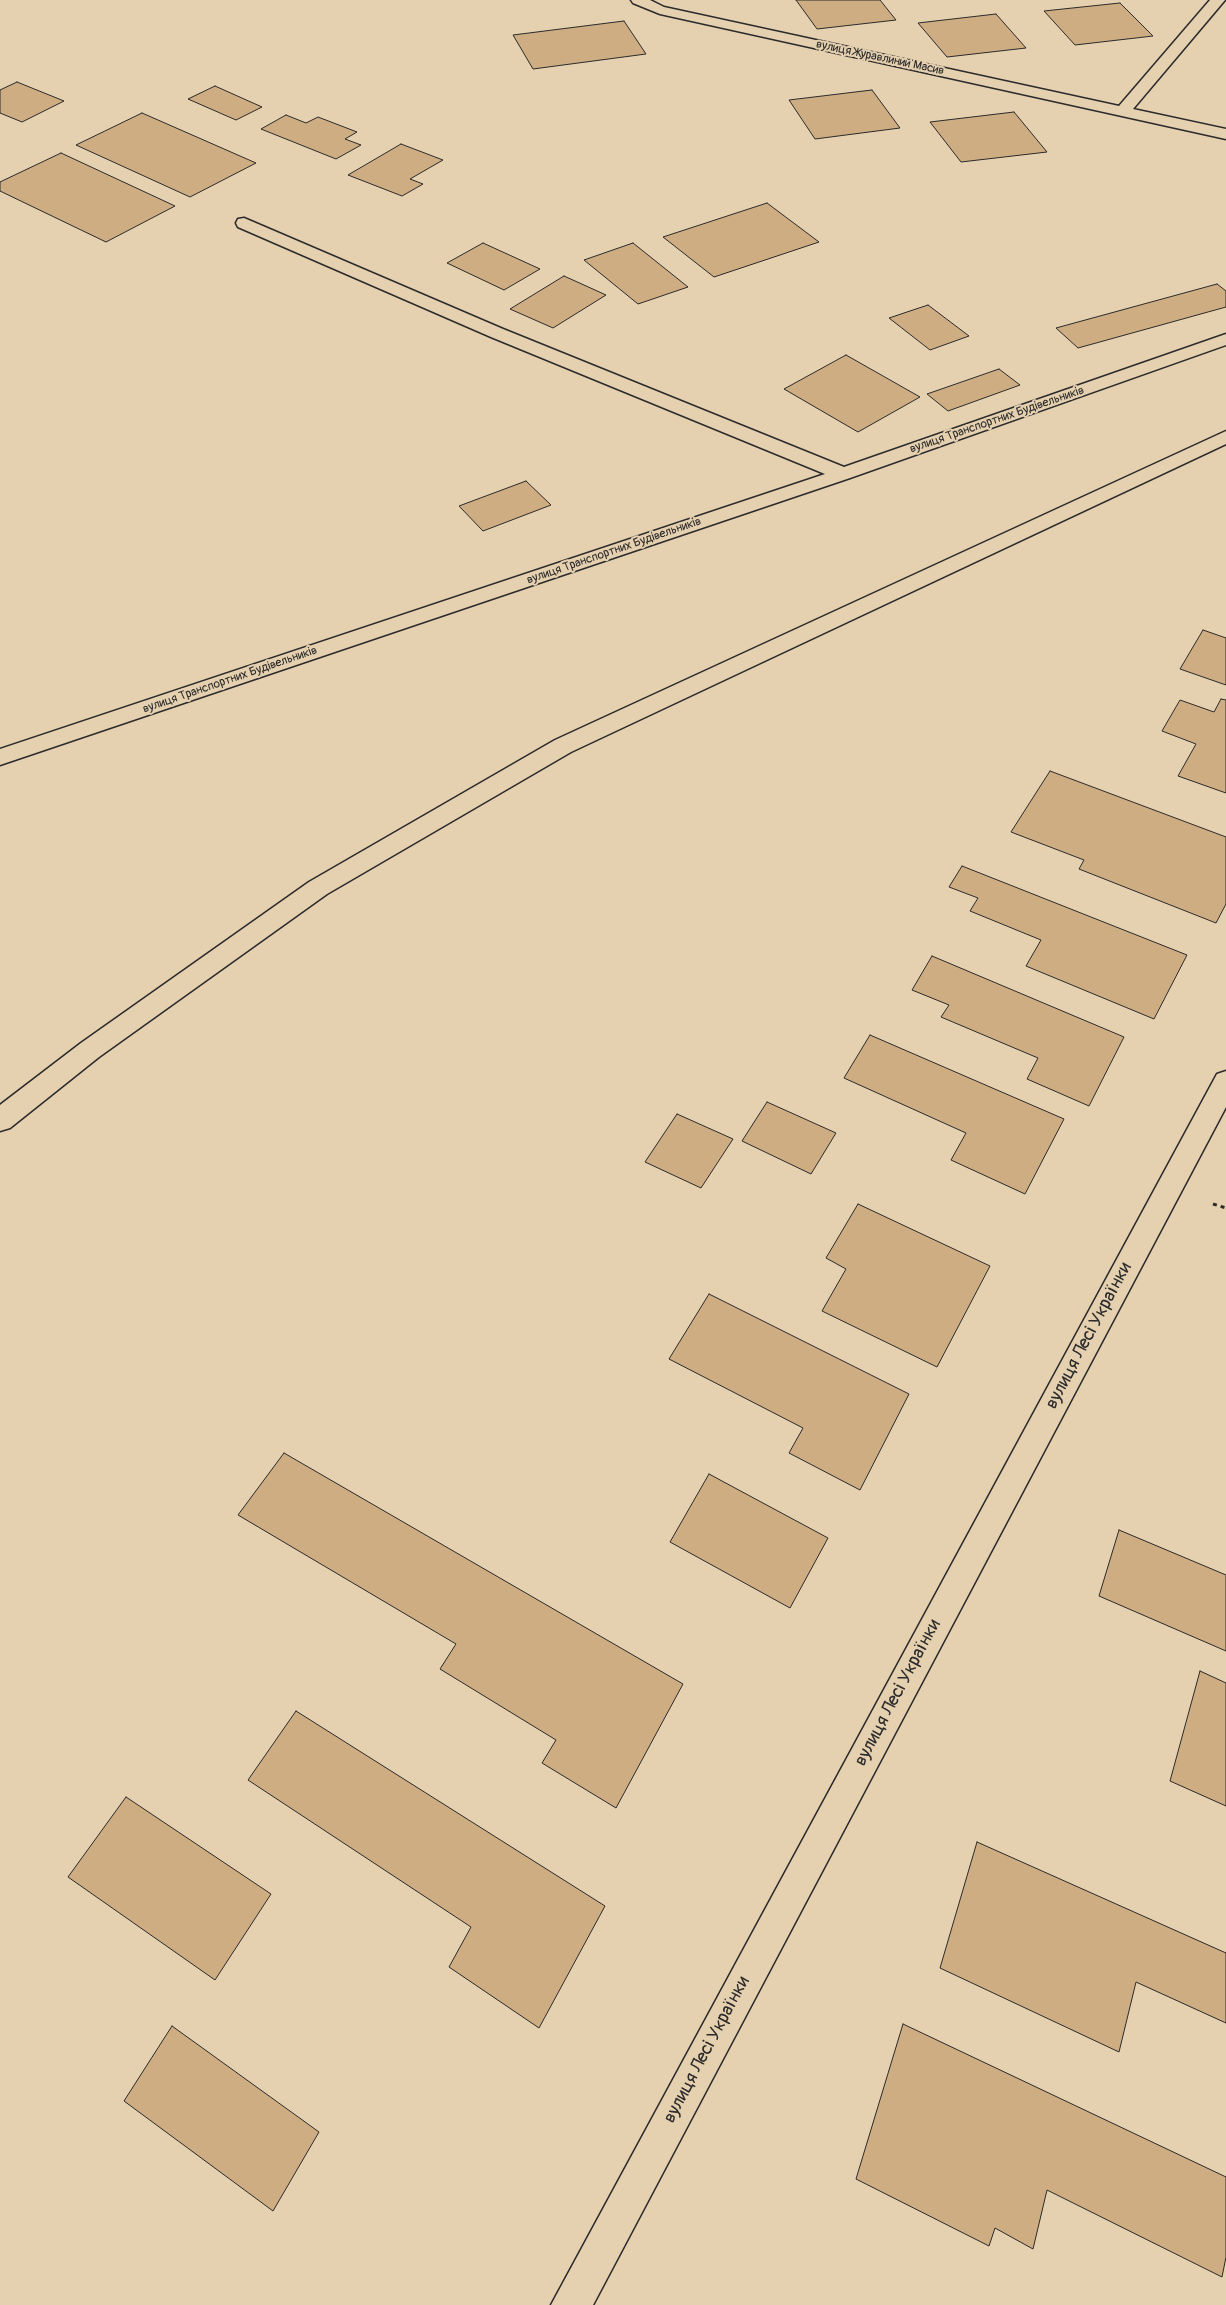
<!DOCTYPE html>
<html>
<head>
<meta charset="utf-8">
<style>
	body { margin:0 }
	canvas { display:block; background:#e5d0af }
</style>
</head>
<body>
<canvas width="1226" height="2305"></canvas>
<script>
const context = document.querySelector('canvas').getContext('2d');
context.lineJoin = 'round';
function fillPath(path, color) { context.fillStyle = color; context.fill(path, 'evenodd'); }
const shape = rows => new Path2D(rows.map(r => 'M' + r).join(''));
function stroke(path, color, width, dash) { context.strokeStyle = color; context.lineWidth = width; context.lineCap = dash ? 'butt' : 'round'; context.setLineDash(dash || []); context.stroke(path); }
function drawText(font, color, halo, rows, align = 'center') {
  context.font = font + ' Pangolin,sans-serif'; context.lineWidth = 4; context.setLineDash([]); context.textBaseline = 'middle'; context.strokeStyle = halo; context.fillStyle = color; for (const [text, x, y, turn = 0] of rows) {
    context.save(); context.translate(x, y); context.rotate((+turn || 0) * Math.PI / 180); context.textAlign = isNaN(turn) ? turn : align; if (halo) context.strokeText(text, 0, 0); context.fillText(text, 0, 0); context.restore();
  }
}
const building = shape([
	[796,0,880,0,896,20,817,29,796,0],
	[1120,3,1153,36,1075,45,1044,11,1120,3],
	[996,14,1026,48,947,57,918,23,996,14],
	[624,21,646,54,533,69,513,35,624,21],
	[17,82,64,101,22,122,0,113,0,90,17,82],
	[215,86,262,107,236,120,188,99,215,86],
	[872,90,900,128,815,139,789,100,872,90],
	[1014,112,1047,152,961,162,930,122,1014,112],
	[142,113,256,163,190,197,76,145,142,113],
	[286,115,306,123,318,117,357,132,345,139,361,145,336,159,261,129,286,115],
	[401,144,443,160,410,179,423,184,402,196,348,175,401,144],
	[61,153,175,206,106,242,0,191,0,182,61,153],
	[767,203,819,242,714,277,663,237,767,203],
	[483,243,540,269,504,290,447,263,483,243],
	[633,243,688,287,638,304,584,260,633,243],
	[564,276,606,295,553,328,510,309,564,276],
	[1217,284,1226,291,1226,307,1078,348,1056,328,1217,284],
	[928,305,969,336,930,350,889,318,928,305],
	[846,355,920,397,858,432,784,389,846,355],
	[999,369,1020,385,948,411,927,394,999,369],
	[526,481,551,505,483,531,459,506,526,481],
	[1203,630,1226,638,1226,685,1180,669,1203,630],
	[1221,699,1226,700,1226,793,1178,776,1196,744,1162,731,1180,700,1214,712,1221,699],
	[1050,771,1226,837,1226,904,1216,923,1079,869,1084,860,1011,832,1050,771],
	[962,866,1187,955,1154,1019,1026,966,1041,940,970,911,978,898,949,887,962,866],
	[932,956,1124,1037,1089,1106,1027,1079,1038,1058,941,1017,949,1005,912,990,932,956],
	[870,1035,1064,1119,1025,1194,951,1160,966,1133,844,1078,870,1035],
	[767,1102,836,1133,811,1174,742,1141,767,1102],
	[677,1114,733,1139,701,1188,645,1162,677,1114],
	[858,1204,990,1266,937,1367,822,1311,846,1269,826,1258,858,1204],
	[709,1294,909,1394,860,1490,789,1453,803,1428,669,1359,709,1294],
	[284,1453,683,1684,616,1808,542,1763,556,1740,440,1669,456,1644,238,1515,284,1453],
	[709,1474,828,1538,790,1608,670,1542,709,1474],
	[1119,1530,1226,1575,1226,1651,1099,1596,1119,1530],
	[1200,1671,1226,1683,1226,1806,1170,1781,1200,1671],
	[296,1711,605,1906,539,2028,449,1967,471,1927,248,1780,296,1711],
	[126,1797,271,1894,215,1980,68,1877,126,1797],
	[977,1842,1226,1953,1226,2023,1136,1982,1119,2052,940,1968,977,1842],
	[903,2024,1226,2177,1226,2257,1222,2277,1047,2190,1033,2249,995,2228,989,2246,856,2179,903,2024],
	[172,2026,319,2132,273,2211,124,2101,172,2026]
]);
fillPath(building, '#cfad82');
stroke(building, '#2b2b2b', 1);
const minor = shape([
	[631,0,650,0,664,7,1119,106,1210,0,1225,0,1133,109,1226,129,1226,139,660,14,633,3,631,0],
	[244,218,503,329,844,467,1226,334,1226,345,850,478,0,765,0,749,825,474,491,337,238,227,236,223,238,219,244,218],
	[1226,1071,1226,1107,593,2305,551,2305,1217,1074,1226,1071]
]);
const major = shape([
	[1226,431,1226,444,571,752,327,894,99,1057,10,1128,0,1131,0,1105,81,1043,309,882,555,740,1226,431]
]);
stroke(minor, '#2b2b2b', 3);
stroke(major, '#2b2b2b', 3);
stroke(shape([
	[1213,1204,1226,1208]
]), '#2b2b2b', 3, [4, 4]);
fillPath(minor, '#e5d0af');
fillPath(major, '#e5d0af');
drawText('12px', '#2b2b2b', '#e5d0af', [
	["вулиця Журавлиний Масив",880,58,12],
	["вулиця Транспортних Будівельників",997,420,-19],
	["вулиця Транспортних Будівельників",614,551,-19],
	["вулиця Транспортних Будівельників",230,680,-19]
]);
drawText('18px', '#2b2b2b', '#e5d0af', [
	["вулиця Лесі Українки",1089,1336,-62],
	["вулиця Лесі Українки",898,1693,-62],
	["вулиця Лесі Українки",707,2050,-62]
]);
</script>
</body>
</html>
